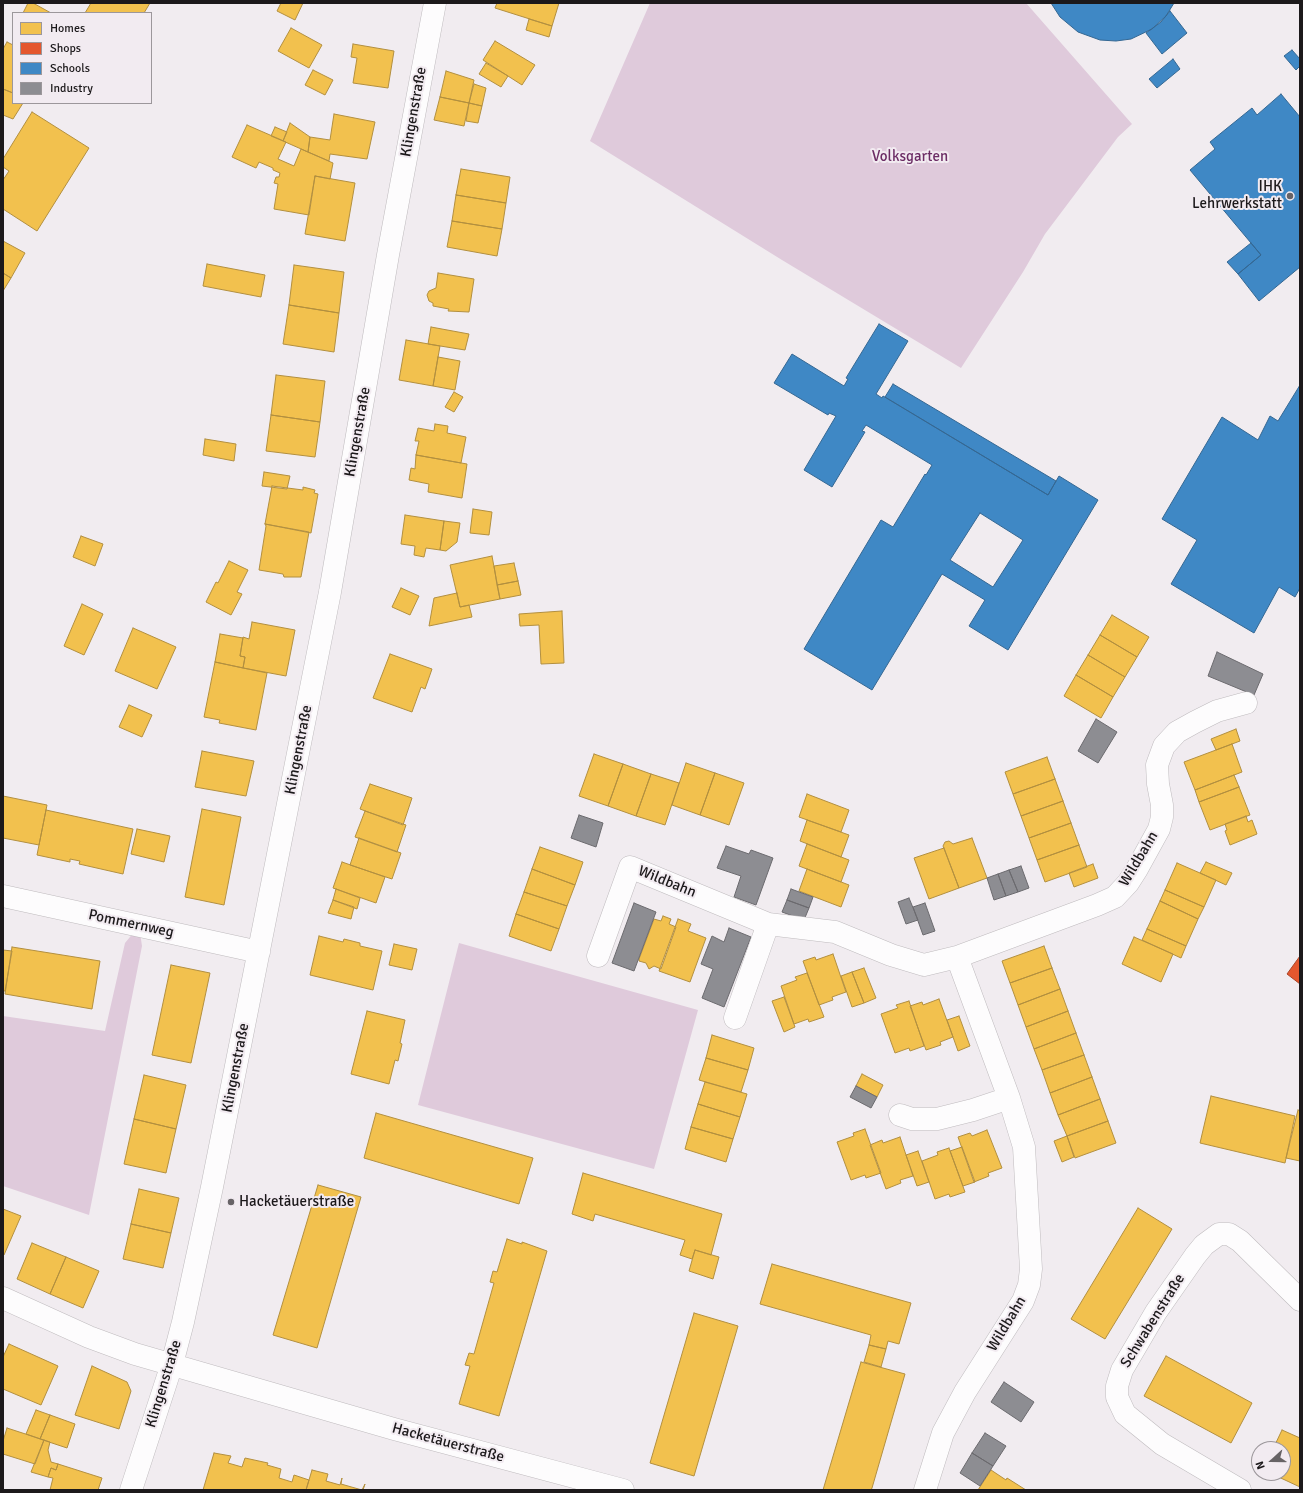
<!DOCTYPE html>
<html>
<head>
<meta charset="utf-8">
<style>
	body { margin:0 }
	#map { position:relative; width:1303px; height:1493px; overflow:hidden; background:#f1ecf0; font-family:Signika,sans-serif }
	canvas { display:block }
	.frame { position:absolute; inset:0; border:4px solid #1c191b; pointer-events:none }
	.legend { position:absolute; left:12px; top:12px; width:140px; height:92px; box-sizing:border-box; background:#f2ebf1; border:1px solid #9c979b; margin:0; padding:5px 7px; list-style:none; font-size:12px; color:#1c191b }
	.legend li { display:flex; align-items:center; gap:8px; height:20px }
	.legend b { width:20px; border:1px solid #9c979b }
	.north { position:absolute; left:1251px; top:1441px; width:40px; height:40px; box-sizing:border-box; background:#f2ebf1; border:1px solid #9c979b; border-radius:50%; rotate:249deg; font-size:11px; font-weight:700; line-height:16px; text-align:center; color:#1c191b }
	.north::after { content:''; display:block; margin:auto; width:14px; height:18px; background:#676366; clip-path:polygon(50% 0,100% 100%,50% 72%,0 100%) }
</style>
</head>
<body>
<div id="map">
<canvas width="1303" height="1493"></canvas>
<div class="frame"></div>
<ul class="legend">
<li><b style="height:11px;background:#f2c14e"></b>Homes</li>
<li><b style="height:11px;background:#e4572e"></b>Shops</li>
<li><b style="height:11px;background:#3f88c5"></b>Schools</li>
<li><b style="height:11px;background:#8d8d92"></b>Industry</li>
</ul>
<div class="north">N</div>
</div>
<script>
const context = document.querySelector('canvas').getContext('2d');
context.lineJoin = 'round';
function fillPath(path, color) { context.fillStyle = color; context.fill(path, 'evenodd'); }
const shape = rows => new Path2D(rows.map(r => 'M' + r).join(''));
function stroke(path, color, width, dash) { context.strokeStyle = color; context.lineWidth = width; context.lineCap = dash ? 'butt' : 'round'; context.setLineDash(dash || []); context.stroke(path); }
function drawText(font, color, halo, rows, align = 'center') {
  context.font = font + ' Signika,sans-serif'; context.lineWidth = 4; context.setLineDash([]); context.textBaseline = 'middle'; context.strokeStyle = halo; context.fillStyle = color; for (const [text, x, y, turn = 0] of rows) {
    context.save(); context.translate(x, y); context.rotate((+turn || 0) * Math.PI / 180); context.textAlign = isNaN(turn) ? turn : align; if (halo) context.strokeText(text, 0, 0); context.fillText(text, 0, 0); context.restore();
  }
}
fillPath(shape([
	[650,3,1026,3,1132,124,1118,137,1045,234,1023,272,961,368,782,260,590,141],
	[139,926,142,946,89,1215,3,1186,3,1016,105,1031,125,943],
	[459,943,698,1010,654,1169,418,1105]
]), '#dfcadb');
const homes = shape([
	[28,3,33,3,51,13,23,13,28,3],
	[91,3,150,3,144,13,85,13,91,3],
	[281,3,303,3,295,20,277,11,281,3],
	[497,3,559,3,552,26,495,8,497,3],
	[529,19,552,26,549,37,526,30,529,19],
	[291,28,322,45,309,68,278,51,291,28],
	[495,41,535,65,522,85,483,60,495,41],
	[7,42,13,45,13,93,3,89,3,49,7,42],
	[353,44,394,51,388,88,353,83,357,58,351,57,353,44],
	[486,63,508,76,501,87,479,74,486,63],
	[313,70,333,80,325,95,305,85,313,70],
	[446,71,474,80,469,103,440,97,446,71],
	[474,84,486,88,482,106,469,103,474,84],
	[3,89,13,93,13,103,23,103,13,119,3,115,3,89],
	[440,97,469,103,464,126,434,120,440,97],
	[469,103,482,106,478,123,466,121,469,103],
	[32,112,89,148,37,231,3,209,3,180,9,171,3,167,3,159,32,112],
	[334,114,375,122,367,159,330,154,329,161,308,152,310,137,330,140,334,114],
	[290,123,310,137,308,152,283,141,290,123],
	[247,125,286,142,278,159,294,166,301,149,333,163,330,179,315,176,309,215,274,209,278,184,274,183,276,177,279,177,280,173,273,170,273,168,259,162,256,168,232,157,247,125],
	[275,127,287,132,283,141,271,136,275,127],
	[461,169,510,177,506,203,456,195,461,169],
	[315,176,355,183,345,241,305,234,315,176],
	[456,195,506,203,502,229,452,221,456,195],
	[452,221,502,229,497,256,447,247,452,221],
	[3,241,25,253,11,278,3,273,3,241],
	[207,264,265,275,261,297,203,286,207,264],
	[294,265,344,272,339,313,289,305,294,265],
	[3,273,11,278,3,291,3,273],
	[438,273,474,279,469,312,448,311,449,309,433,306,433,303,429,301,427,295,429,291,436,288,438,273],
	[289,305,339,313,334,352,283,344,289,305],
	[431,327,469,334,465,350,428,344,431,327],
	[406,340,440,346,433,386,399,380,406,340],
	[438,357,460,361,455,390,433,386,438,357],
	[276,375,325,381,320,422,271,415,276,375],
	[454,392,463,397,454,412,445,407,454,392],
	[271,415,320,422,315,457,266,451,271,415],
	[435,424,448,426,447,433,466,437,461,463,416,455,419,441,415,441,418,428,434,431,435,424],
	[205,439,236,444,234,461,203,455,205,439],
	[416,455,467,464,462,498,428,492,429,484,409,480,411,468,415,469,416,455],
	[264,472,290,476,287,489,262,486,264,472],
	[272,486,303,490,303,487,315,490,314,493,318,494,311,533,265,524,272,486],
	[473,509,492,512,489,535,470,533,473,509],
	[405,515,444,521,440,550,426,548,424,557,414,555,415,546,401,544,405,515],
	[444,521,460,523,457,542,446,551,440,550,444,521],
	[265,524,309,532,301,577,284,577,283,574,259,570,266,526,265,524],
	[81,536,103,544,95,566,73,557,81,536],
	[492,556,500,599,460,607,450,565,492,556],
	[229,561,248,570,237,592,242,594,231,615,206,602,216,582,218,583,229,561],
	[514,563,518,581,497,585,494,566,514,563],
	[518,581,521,595,500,599,497,585,518,581],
	[401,588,419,596,410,615,392,607,401,588],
	[457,593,460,607,469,605,472,617,429,626,434,598,457,593],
	[82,604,103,614,84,655,64,646,82,604],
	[562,611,564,663,541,664,539,625,520,626,519,614,562,611],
	[1112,615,1149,637,1137,657,1100,635,1112,615],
	[252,622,295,630,286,676,243,668,245,657,240,656,243,637,249,639,252,622],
	[133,628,176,647,157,689,115,671,133,628],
	[220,634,243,638,240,656,245,657,243,668,215,662,220,634],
	[1100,635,1137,657,1125,677,1088,655,1100,635],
	[390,654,432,669,425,689,421,687,412,712,373,698,390,654],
	[1088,655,1125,677,1113,697,1076,675,1088,655],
	[215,662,267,673,256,730,219,723,220,720,204,717,215,662],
	[1076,675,1113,697,1101,718,1064,696,1076,675],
	[129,705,152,715,142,737,119,727,129,705],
	[1236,729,1240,741,1216,750,1211,739,1236,729],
	[1232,744,1242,772,1195,790,1184,762,1232,744],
	[202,751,254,761,246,796,195,787,202,751],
	[594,754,623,764,608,806,579,796,594,754],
	[1047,757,1055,779,1013,794,1005,772,1047,757],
	[686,763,715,773,700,815,672,805,686,763],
	[623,764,651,774,636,816,608,806,623,764],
	[715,773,744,783,729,825,700,815,715,773],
	[651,774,679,783,665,825,636,816,651,774],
	[1234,775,1239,787,1199,802,1195,790,1234,775],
	[1055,779,1063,801,1021,816,1013,794,1055,779],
	[370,784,412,798,403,825,360,809,370,784],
	[1239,787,1250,815,1210,830,1199,802,1239,787],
	[807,794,849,810,841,832,799,817,807,794],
	[3,796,47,805,39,845,3,838,3,796],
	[1063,801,1071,823,1029,838,1021,816,1063,801],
	[202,809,241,817,224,905,185,897,202,809],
	[46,810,133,829,123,874,79,864,80,861,70,859,70,862,37,855,46,810],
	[365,811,406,825,397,852,355,837,365,811],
	[1246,816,1248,822,1252,820,1257,834,1230,845,1225,831,1227,830,1225,824,1246,816],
	[807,820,849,835,841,857,800,841,807,820],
	[1071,823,1079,845,1037,860,1029,838,1071,823],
	[137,829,170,836,164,862,131,854,137,829],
	[359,838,401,853,392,879,350,865,359,838],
	[972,838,987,878,959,888,943,846,945,842,949,841,953,844,972,838],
	[807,844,849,860,841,882,799,866,807,844],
	[1079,845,1087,867,1045,882,1037,860,1079,845],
	[540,847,583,862,575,885,532,869,540,847],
	[944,848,959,888,929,899,914,858,944,848],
	[342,862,385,877,376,903,333,888,342,862],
	[1206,862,1232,873,1226,885,1200,873,1206,862],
	[1177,863,1216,880,1204,907,1165,890,1177,863],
	[1093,864,1098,878,1074,887,1069,873,1093,864],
	[532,869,575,885,567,906,524,892,532,869],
	[807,869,849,885,841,907,799,891,807,869],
	[336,889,360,898,357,909,333,900,336,889],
	[1165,890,1204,907,1198,919,1160,901,1165,890],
	[524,892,567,906,559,929,516,914,524,892],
	[333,900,354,907,351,919,328,913,333,900],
	[1160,901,1198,919,1186,946,1147,929,1160,901],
	[516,914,559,929,551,951,509,936,516,914],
	[663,916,671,919,669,924,676,927,661,969,654,966,649,969,646,963,639,961,639,959,654,919,661,921,663,916],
	[678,919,691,924,688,931,706,938,690,982,659,971,678,919],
	[1147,929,1186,946,1181,958,1142,940,1147,929],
	[319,936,343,942,344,939,360,943,360,946,382,951,373,990,310,975,319,936],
	[1134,937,1173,954,1161,982,1122,964,1134,937],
	[394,944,417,949,412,970,389,965,394,944],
	[1044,946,1052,968,1010,983,1002,961,1044,946],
	[12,947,100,961,92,1009,5,994,12,947],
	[3,950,12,951,5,991,3,991,3,950],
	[833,954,846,992,832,997,833,1000,819,1005,803,961,815,957,816,960,833,954],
	[171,965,210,973,191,1063,152,1055,171,965],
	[864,968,876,998,864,1003,852,972,864,968],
	[1052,968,1060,989,1018,1005,1010,983,1052,968],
	[852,972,864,1003,852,1007,841,976,852,972],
	[807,973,824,1017,809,1022,808,1019,794,1024,781,986,797,980,795,977,807,973],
	[1060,989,1068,1011,1026,1027,1018,1005,1060,989],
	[784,997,795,1027,784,1032,772,1001,784,997],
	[939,999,953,1037,940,1042,941,1045,926,1050,910,1006,922,1002,923,1005,939,999],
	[909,1001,924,1046,910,1051,909,1048,895,1053,881,1014,898,1008,896,1005,909,1001],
	[367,1011,405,1020,400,1043,402,1044,398,1061,395,1060,389,1084,351,1074,367,1011],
	[1068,1011,1076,1033,1034,1049,1026,1027,1068,1011],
	[959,1016,970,1046,958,1051,947,1020,959,1016],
	[1076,1033,1084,1055,1042,1070,1034,1049,1076,1033],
	[712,1035,754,1048,748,1070,706,1058,712,1035],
	[1084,1055,1092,1077,1050,1093,1042,1070,1084,1055],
	[706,1058,748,1070,741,1092,699,1080,706,1058],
	[862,1074,883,1085,877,1097,856,1086,862,1074],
	[144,1075,186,1085,176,1129,134,1119,144,1075],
	[1092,1077,1100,1099,1058,1115,1050,1093,1092,1077],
	[705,1082,747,1094,740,1117,698,1104,705,1082],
	[1211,1096,1295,1116,1285,1163,1200,1143,1211,1096],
	[1100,1099,1108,1121,1067,1136,1058,1115,1100,1099],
	[698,1104,740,1117,733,1139,691,1127,698,1104],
	[1298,1110,1300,1111,1300,1161,1286,1158,1298,1110],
	[376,1113,533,1158,519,1204,364,1158,376,1113],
	[134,1119,176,1129,166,1173,124,1164,134,1119],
	[1108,1121,1116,1143,1075,1158,1067,1136,1108,1121],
	[691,1127,733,1139,726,1162,685,1149,691,1127],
	[865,1129,881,1173,866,1178,865,1175,851,1180,837,1142,854,1136,853,1133,865,1129],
	[987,1130,1002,1168,988,1173,989,1176,974,1182,958,1137,970,1133,972,1136,987,1130],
	[1067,1136,1074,1157,1062,1162,1054,1141,1067,1136],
	[900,1137,913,1176,900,1180,901,1183,886,1189,870,1145,882,1140,883,1143,900,1137],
	[962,1147,975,1182,963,1186,950,1151,962,1147],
	[949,1148,965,1192,950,1197,949,1194,935,1199,922,1161,938,1155,937,1152,949,1148],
	[918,1151,929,1182,917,1186,906,1155,918,1151],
	[583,1173,722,1214,711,1255,695,1250,692,1259,680,1255,685,1240,595,1214,593,1221,572,1214,583,1173],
	[318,1185,361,1197,317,1348,273,1335,318,1185],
	[139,1189,179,1198,171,1233,131,1224,139,1189],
	[1138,1208,1172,1229,1105,1339,1071,1319,1138,1208],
	[3,1209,21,1216,4,1255,3,1254,3,1209],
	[131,1224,171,1233,163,1268,123,1259,131,1224],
	[507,1239,522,1244,522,1242,547,1251,499,1416,459,1404,470,1366,465,1365,469,1353,474,1354,494,1283,490,1282,493,1271,497,1272,507,1239],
	[32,1243,66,1257,50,1294,17,1279,32,1243],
	[695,1250,719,1257,713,1279,689,1271,695,1250],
	[66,1257,99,1271,83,1308,50,1294,66,1257],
	[772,1264,911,1303,899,1344,888,1341,886,1349,869,1345,871,1335,760,1304,772,1264],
	[694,1313,738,1326,694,1476,650,1463,694,1313],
	[9,1344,58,1366,41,1405,3,1389,3,1357,9,1344],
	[869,1345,886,1349,881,1367,864,1362,869,1345],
	[1166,1356,1252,1403,1231,1443,1144,1396,1166,1356],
	[861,1362,905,1374,872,1488,871,1490,823,1490,861,1362],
	[92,1366,127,1382,131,1391,119,1429,75,1415,92,1366],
	[36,1410,50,1415,40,1439,26,1434,36,1410],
	[50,1415,75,1424,67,1448,40,1439,50,1415],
	[7,1428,44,1440,35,1464,3,1454,3,1441,7,1428],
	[1282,1430,1300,1438,1300,1487,1270,1473,1283,1473,1283,1449,1273,1449,1282,1430],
	[44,1440,50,1442,48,1450,51,1462,58,1464,56,1470,51,1468,48,1477,31,1472,44,1440],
	[214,1453,231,1456,228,1463,242,1467,245,1458,268,1463,267,1465,281,1469,279,1478,292,1482,294,1475,309,1480,306,1490,203,1490,214,1453],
	[58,1464,102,1478,98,1490,50,1490,53,1478,48,1477,51,1468,56,1470,58,1464],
	[312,1470,328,1474,326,1481,340,1485,342,1478,341,1484,362,1490,365,1484,363,1490,306,1490,312,1470],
	[991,1470,1006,1480,1007,1478,1026,1490,978,1490,991,1470]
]);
fillPath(homes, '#f2c14e');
stroke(homes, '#b28f3f', 1);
const shops = shape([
	[1300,956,1300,984,1287,974,1300,956]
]);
fillPath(shops, '#e4572e');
stroke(shops, '#a84428', 1);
const schools = shape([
	[1051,3,1174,3,1166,16,1152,29,1131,39,1116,41,1100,40,1078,32,1060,17,1051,3],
	[1170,11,1187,33,1162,54,1146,33,1161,22,1170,11],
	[1292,50,1300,59,1300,66,1296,70,1284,56,1292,50],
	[1173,59,1180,69,1157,88,1149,79,1173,59],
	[1281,94,1300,117,1300,267,1259,301,1238,274,1261,255,1190,170,1215,149,1210,142,1252,108,1257,115,1281,94],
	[1251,243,1261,255,1238,274,1227,262,1251,243],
	[879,324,908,341,876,394,882,398,883,396,1048,495,1059,476,1098,500,1008,650,969,626,985,600,942,574,872,690,804,649,881,520,893,527,925,474,926,475,932,465,866,425,862,431,865,432,832,487,804,470,836,416,829,413,828,415,774,383,792,354,844,386,848,379,846,378,879,324],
	[980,513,1023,540,993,587,950,560,980,513],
	[893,384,1056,481,1048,495,885,397,893,384],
	[1300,385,1300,588,1295,597,1279,587,1254,633,1171,584,1197,540,1162,519,1222,417,1258,440,1270,416,1278,421,1300,385]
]);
fillPath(schools, '#3f88c5');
stroke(schools, '#346792', 1);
const industry = shape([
	[1217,652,1263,674,1254,695,1208,676,1217,652],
	[1096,719,1117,732,1098,763,1078,751,1096,719],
	[579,815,603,823,596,847,571,838,579,815],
	[726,846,749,854,751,850,773,858,756,905,734,897,741,876,717,868,726,846],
	[1021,866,1029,888,1018,892,1009,870,1021,866],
	[1009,870,1018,892,1006,896,998,874,1009,870],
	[998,874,1006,896,994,900,987,878,998,874],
	[791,889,813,897,809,908,787,900,791,889],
	[909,898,918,920,906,924,898,902,909,898],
	[787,900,809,908,804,920,782,912,787,900],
	[634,903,656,912,634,971,612,963,634,903],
	[925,903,935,931,923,935,913,907,925,903],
	[729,928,751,937,724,1007,702,998,713,969,701,964,712,936,724,942,729,928],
	[856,1086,877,1097,871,1108,850,1097,856,1086],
	[1004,1382,1034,1402,1021,1422,991,1402,1004,1382],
	[985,1433,1006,1446,993,1466,972,1453,985,1433],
	[972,1453,993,1466,980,1486,960,1473,972,1453]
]);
fillPath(industry, '#8d8d92');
stroke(industry, '#6b6a6e', 1);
const minor = shape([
	[3,896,259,952],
	[598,956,630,867,768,924,835,932,891,955,924,965,957,957,1009,1098,1024,1147,1031,1269,1029,1285,1023,1301,965,1392,943,1433,925,1490],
	[957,957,1097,905,1115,897,1128,883,1137,869,1159,829,1162,817,1162,805,1158,784,1157,765,1164,746,1177,732,1195,722,1217,711,1246,703],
	[735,1018,768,924],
	[900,1115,912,1119,937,1119,973,1110,1009,1098],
	[3,1298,89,1337,135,1354,394,1429,623,1490],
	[131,1490,172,1364,183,1322,212,1187,330,592,388,255,435,3],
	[1240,1490,1162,1444,1125,1414,1117,1397,1117,1386,1122,1370,1156,1312,1195,1256,1204,1245,1219,1234,1229,1234,1240,1241,1300,1300]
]);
stroke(minor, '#bfbbbe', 23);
stroke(minor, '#fdfcfd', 22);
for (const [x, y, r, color] of [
	[1290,196,4,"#676366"],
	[231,1202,4,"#676366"]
]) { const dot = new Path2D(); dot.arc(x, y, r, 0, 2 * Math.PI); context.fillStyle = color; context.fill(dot); stroke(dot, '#f2ebf1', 1.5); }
drawText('15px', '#1c191b', '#f2ebf1', [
	["Klingenstraße",414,112,-80],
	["Klingenstraße",358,432,-80],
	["Klingenstraße",299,750,-79],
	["Wildbahn",1139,859,-59],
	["Wildbahn",667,882,22],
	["Pommernweg",131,924,12],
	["Klingenstraße",236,1068,-79],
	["Schwabenstraße",1153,1321,-58],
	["Wildbahn",1007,1324,-59],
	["Klingenstraße",164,1384,-73],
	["Hacketäuerstraße",448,1443,15]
]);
drawText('15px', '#6c2d65', '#f2ebf1', [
	["Volksgarten",910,157]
]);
drawText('15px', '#1c191b', '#f2ebf1', [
	["IHK",1282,187],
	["Lehrwerkstatt",1282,204],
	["Hacketäuerstraße",239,1202,"left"]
], 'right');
</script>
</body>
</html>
